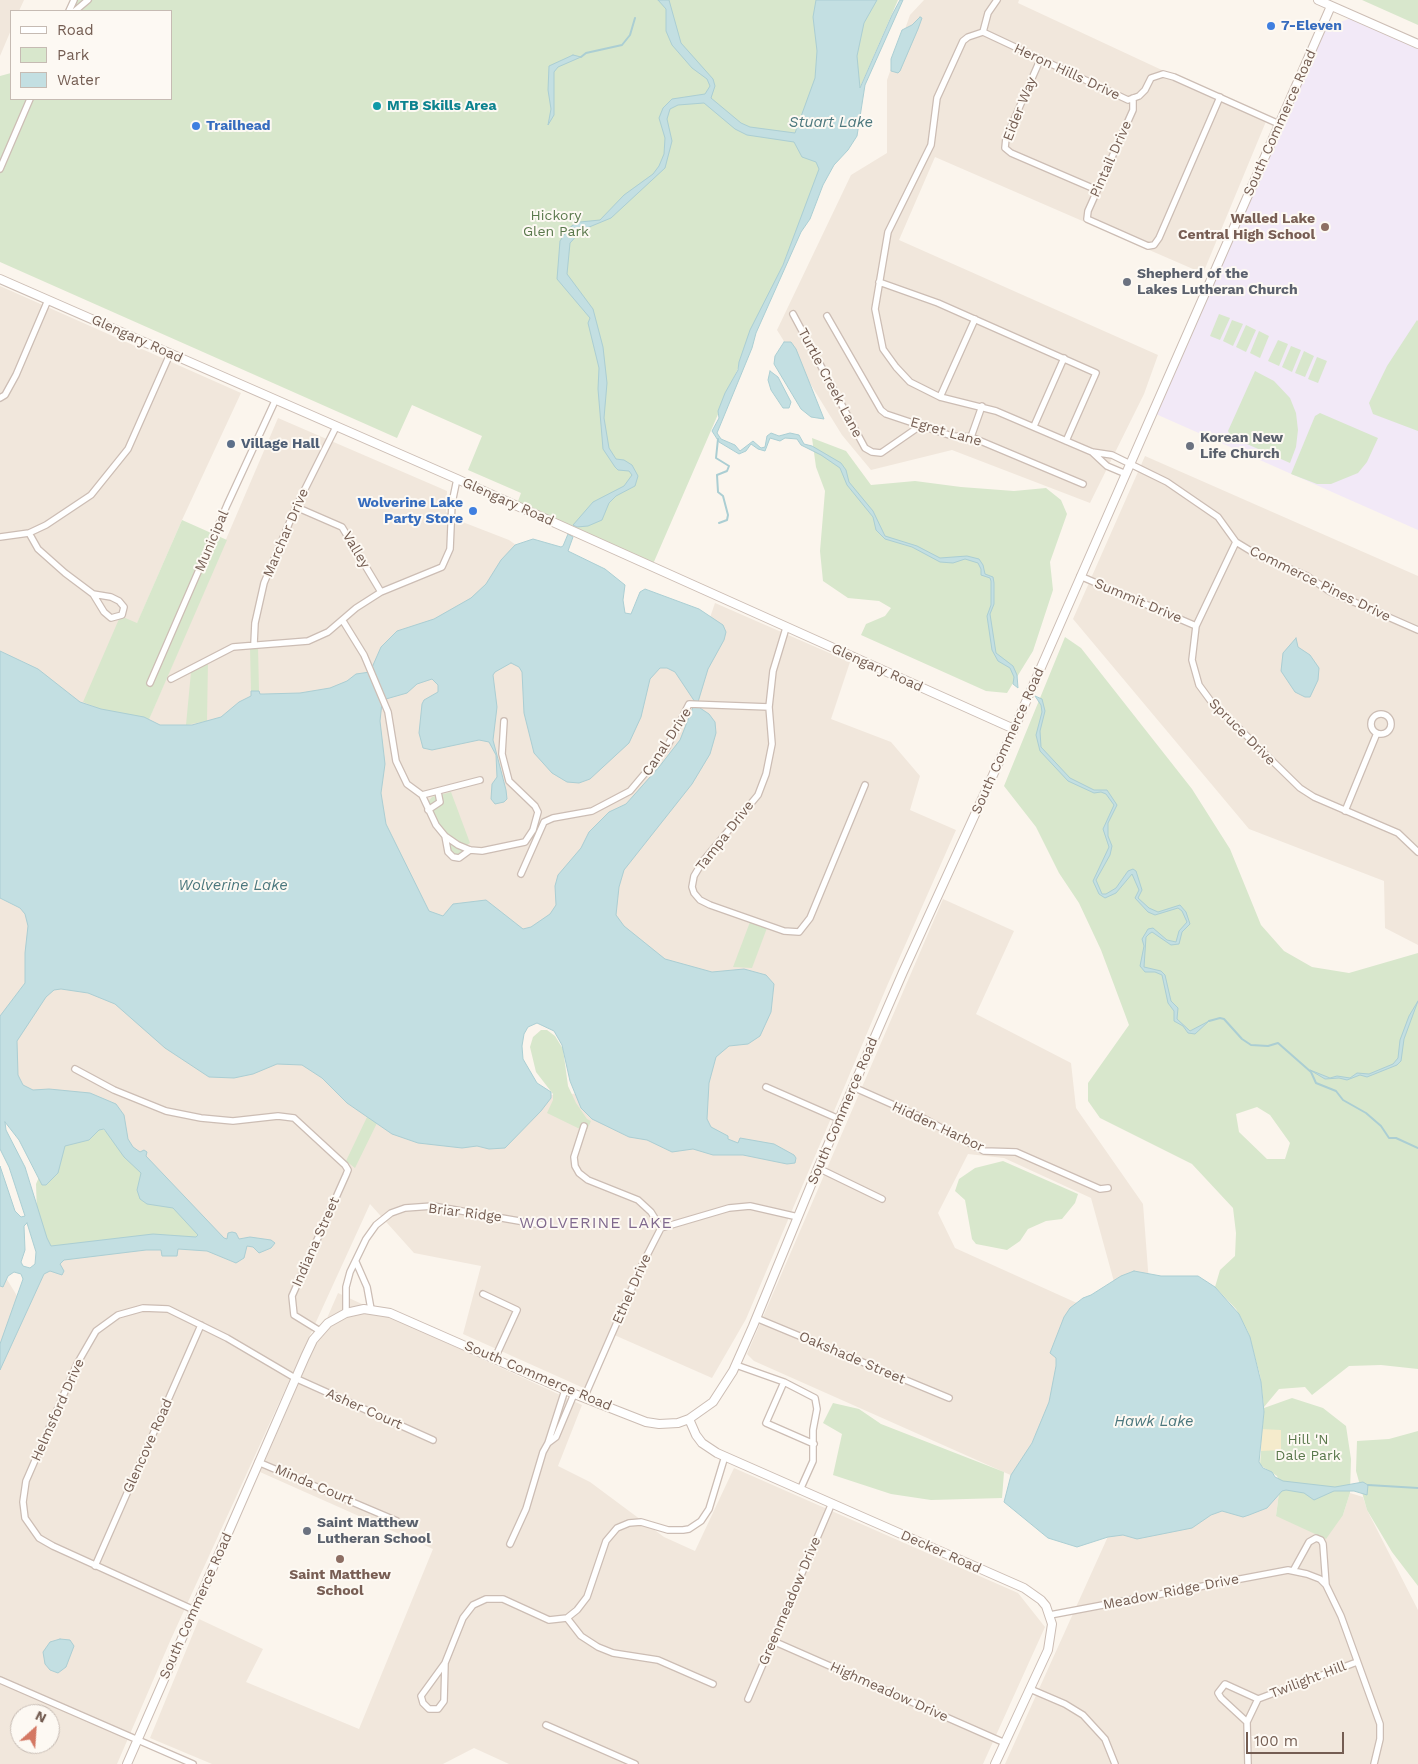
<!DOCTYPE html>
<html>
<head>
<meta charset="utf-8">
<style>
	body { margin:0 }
	#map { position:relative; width:1418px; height:1764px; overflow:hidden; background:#fbf5ed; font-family:"Work Sans",sans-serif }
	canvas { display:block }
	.legend { position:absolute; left:10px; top:10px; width:162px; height:90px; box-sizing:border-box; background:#fdf9f3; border:1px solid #c6bbb3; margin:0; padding:6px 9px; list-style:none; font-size:15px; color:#745d52 }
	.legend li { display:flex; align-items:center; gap:10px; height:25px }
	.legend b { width:25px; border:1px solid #c6bbb3 }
	.north { position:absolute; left:10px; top:1704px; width:50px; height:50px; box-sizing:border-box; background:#fdf9f3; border:1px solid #c6bbb3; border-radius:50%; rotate:26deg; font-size:14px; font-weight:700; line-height:20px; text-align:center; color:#745d52 }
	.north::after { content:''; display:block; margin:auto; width:18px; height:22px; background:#d47863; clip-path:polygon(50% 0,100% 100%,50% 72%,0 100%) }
	.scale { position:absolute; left:1246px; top:1732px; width:98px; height:22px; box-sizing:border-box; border:2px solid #745d52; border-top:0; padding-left:6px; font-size:15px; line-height:18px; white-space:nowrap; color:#745d52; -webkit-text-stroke:4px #fdf9f3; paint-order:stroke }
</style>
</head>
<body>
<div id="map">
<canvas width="1418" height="1764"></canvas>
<ul class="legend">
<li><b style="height:6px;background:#fff"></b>Road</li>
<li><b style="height:14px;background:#d8e7cc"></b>Park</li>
<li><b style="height:14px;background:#c3dfe2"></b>Water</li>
</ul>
<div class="north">N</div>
<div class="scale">100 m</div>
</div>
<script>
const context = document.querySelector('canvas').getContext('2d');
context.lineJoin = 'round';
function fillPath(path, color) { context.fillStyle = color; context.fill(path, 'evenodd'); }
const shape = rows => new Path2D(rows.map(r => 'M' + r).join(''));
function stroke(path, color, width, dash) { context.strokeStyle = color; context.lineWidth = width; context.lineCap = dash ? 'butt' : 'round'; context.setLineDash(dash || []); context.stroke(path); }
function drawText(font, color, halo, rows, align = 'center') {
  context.font = font + ' "Work Sans",sans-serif'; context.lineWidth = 4; context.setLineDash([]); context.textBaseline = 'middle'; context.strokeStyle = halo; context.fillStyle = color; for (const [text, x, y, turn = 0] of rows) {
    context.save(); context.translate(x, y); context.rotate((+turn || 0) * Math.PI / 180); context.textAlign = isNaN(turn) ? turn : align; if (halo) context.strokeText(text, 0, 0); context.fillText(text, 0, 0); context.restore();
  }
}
fillPath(shape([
	[0,0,24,0,19,11,11,11,11,30,0,56],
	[924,0,1019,0,1018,3,1267,119,1204,271,1193,269,935,157,899,240,1158,355,1144,394,1090,503,952,450,871,470,842,435,777,330,851,175,887,153,887,80,910,15],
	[0,286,241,393,182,520,86,741,0,730],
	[278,418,447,491,446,512,460,521,509,540,692,670,715,603,850,662,831,719,891,742,920,776,910,810,956,830,887,986,746,1319,712,1378,612,1334,588,1390,463,1334,481,1266,414,1253,370,1204,171,1639,117,1764,0,1764,0,1268,22,1304,44,1256,132,1245,105,1120,0,1113,0,837,528,1096,590,1093,719,1039,390,917,131,761],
	[20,1714,50,1714,50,1744,20,1744],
	[1145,456,1418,576,1418,945,1385,928,1384,881,1249,829,1073,619],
	[943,899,1014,931,976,1014,1071,1063,1076,1108,1143,1204,1150,1296,1119,1300,1091,1198,1004,1158,968,1154,938,1213,955,1248,1088,1308,1051,1404,1015,1477,754,1361,747,1354],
	[338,1293,582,1405,558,1466,590,1482,664,1537,695,1551,734,1468,1018,1593,1045,1627,983,1764,509,1764,474,1748,443,1764,212,1764,150,1738,199,1619,263,1649,246,1682,359,1729,433,1549,260,1472],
	[1280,1485,1276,1516,1343,1515,1350,1493,1363,1497,1367,1510,1418,1610,1418,1764,1005,1764,1129,1490]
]), '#f1e7dc');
fillPath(shape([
	[1356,16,1418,44,1418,530,1149,411,1318,31]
]), '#f2e9f7');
fillPath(shape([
	[73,0,898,0,653,564,517,504,521,493,468,470,482,436,412,405,397,438,0,262,0,76,11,73,11,99,171,99,171,11,68,11],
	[1362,0,1418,0,1418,25],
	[1219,314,1230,318,1220,340,1210,336],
	[1232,320,1243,324,1233,346,1223,341],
	[1417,320,1418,321,1418,431,1373,414,1369,403,1387,366],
	[1246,325,1256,330,1246,352,1236,347],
	[1259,331,1269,336,1260,358,1250,353],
	[1278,340,1288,344,1279,366,1268,361],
	[1291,346,1301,350,1292,372,1282,367],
	[1304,351,1314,356,1305,377,1295,373],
	[1317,357,1327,361,1318,383,1308,379],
	[1255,371,1274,381,1290,398,1296,413,1298,430,1296,447,1290,463,1231,437,1228,431],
	[1320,413,1378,438,1367,462,1358,473,1331,484,1317,484,1291,474,1315,416],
	[812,438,846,451,871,485,915,481,961,487,1014,491,1046,488,1061,500,1067,514,1050,562,1053,590,1033,651,1007,693,986,691,861,635,866,624,885,616,891,608,879,601,848,598,823,581,820,551,825,491,816,467],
	[182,520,227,540,131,761,100,709,83,702,119,619,123,617,137,623],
	[1065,637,1081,648,1192,789,1230,849,1261,925,1284,951,1312,967,1349,973,1418,953,1418,1369,1381,1365,1349,1366,1312,1395,1305,1387,1279,1389,1264,1407,1260,1375,1248,1332,1236,1309,1215,1287,1220,1270,1235,1256,1236,1233,1233,1208,1192,1164,1100,1118,1088,1101,1088,1083,1129,1025,1101,950,1079,903,1059,873,1036,827,1004,786],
	[1257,1107,1270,1115,1290,1143,1285,1159,1267,1159,1239,1132,1236,1114],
	[258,646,259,691,251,691,250,647],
	[208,661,207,721,186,725,191,672],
	[451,792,470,843,467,845,467,849,458,855,452,853,427,803,432,797],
	[750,922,767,928,752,968,733,967],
	[541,1030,547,1030,555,1036,563,1049,568,1086,576,1103,587,1119,591,1121,586,1132,547,1113,553,1100,553,1094,536,1072,530,1047,533,1037],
	[367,1117,377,1123,355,1168,346,1161],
	[97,1126,113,1135,201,1228,200,1242,49,1249,37,1214,36,1184,52,1147],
	[1003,1161,1078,1194,1075,1203,1062,1219,1046,1221,1028,1229,1020,1241,1007,1250,976,1244,972,1239,965,1200,955,1191,959,1179,975,1168],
	[1292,1398,1323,1408,1346,1426,1351,1459,1350,1493,1343,1515,1326,1539,1276,1516,1280,1485,1277,1476,1260,1465,1264,1408],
	[833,1403,859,1409,881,1424,1004,1472,1002,1498,931,1500,891,1494,833,1475,842,1434,823,1423],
	[1418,1431,1418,1586,1392,1552,1367,1510,1356,1471,1357,1441,1389,1439]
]), '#d8e7cc');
fillPath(shape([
	[1261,1429,1281,1430,1281,1450,1261,1451]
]), '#f5ebcc');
const water = shape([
	[658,0,669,0,681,43,713,79,715,86,711,98,741,123,750,127,795,133,815,78,817,51,813,17,816,0,877,0,864,23,857,56,860,88,892,15,900,0,903,0,865,85,857,136,848,150,834,165,823,185,810,219,801,232,756,333,752,348,717,433,721,439,735,445,740,451,753,441,761,448,765,447,767,436,771,433,779,436,790,433,799,435,804,444,812,446,841,463,846,470,849,482,873,511,885,536,917,546,940,558,967,556,979,559,983,565,985,574,993,577,994,583,994,604,990,614,996,653,1013,666,1017,675,1018,688,1013,684,1014,677,1010,668,998,661,992,650,987,616,991,605,991,581,990,578,981,575,981,569,978,563,965,559,953,563,940,562,912,547,885,539,876,530,873,517,847,485,840,468,821,455,801,445,797,439,785,438,780,441,770,438,765,451,758,449,751,444,746,451,739,454,719,442,712,431,719,418,718,411,725,393,738,370,739,362,750,330,783,265,819,169,816,162,802,157,794,142,747,135,735,129,704,103,678,105,670,109,667,119,672,141,665,168,611,218,582,230,570,243,567,274,593,309,603,347,607,383,604,418,609,448,616,459,624,460,632,465,638,476,635,486,616,496,609,503,602,520,588,526,577,527,573,525,593,502,624,486,632,475,629,471,618,470,615,467,603,449,598,389,599,368,588,323,590,318,557,279,560,241,568,229,573,225,580,222,600,220,624,195,653,174,659,166,664,154,665,138,659,118,663,108,672,99,705,94,710,86,707,79,692,68,672,45,666,31,666,9,658,0],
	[920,17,922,18,918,29,900,71,898,73,891,71,891,59,902,30,912,25,920,17],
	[573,55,581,57,558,67,554,72,554,115,548,125,551,109,548,90,549,66,573,55],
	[784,342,791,342,796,349,824,419,811,417,801,409,774,364,775,356,784,342],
	[770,371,778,377,791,402,789,408,783,408,771,390,768,380,770,371],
	[568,534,573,537,568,551,605,569,625,585,623,600,625,613,631,614,640,592,645,589,699,609,723,625,726,632,724,640,708,669,698,702,700,708,709,714,715,722,716,733,710,754,692,784,624,870,619,887,616,915,624,926,665,959,712,972,744,969,766,975,774,984,771,1012,760,1036,748,1044,729,1046,716,1057,709,1083,707,1119,711,1127,728,1136,728,1139,738,1143,740,1138,774,1144,794,1155,796,1158,795,1163,787,1164,743,1155,713,1155,693,1149,672,1152,647,1140,629,1137,592,1119,581,1108,570,1081,562,1045,554,1031,537,1023,528,1027,524,1034,522,1046,523,1059,537,1083,551,1092,551,1098,541,1111,505,1148,489,1149,477,1146,462,1148,418,1143,392,1134,347,1103,322,1078,302,1065,277,1064,253,1074,234,1078,209,1077,165,1048,115,1004,88,993,61,989,54,990,46,997,17,1041,18,1075,23,1085,33,1090,49,1089,90,1093,116,1104,124,1115,128,1139,133,1147,140,1152,144,1150,147,1152,146,1156,224,1238,227,1239,228,1233,232,1232,236,1233,239,1239,250,1237,271,1240,275,1243,271,1248,259,1253,253,1247,247,1246,244,1258,236,1263,207,1251,178,1249,177,1256,162,1256,161,1250,146,1250,64,1260,60,1264,64,1271,62,1275,50,1271,44,1274,0,1370,0,1344,23,1279,21,1274,14,1272,8,1276,3,1287,0,1286,0,1166,15,1211,21,1217,25,1216,9,1167,0,1149,0,1016,25,983,25,953,28,926,25,914,20,908,0,898,0,651,38,669,80,702,101,709,144,717,160,725,192,725,221,717,239,702,251,696,251,691,259,691,260,694,264,694,300,693,330,688,347,681,356,674,370,672,381,647,397,631,434,619,471,598,486,584,501,560,515,545,533,539,561,547,563,546,568,534],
	[511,663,519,667,522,672,524,713,534,753,552,773,567,782,579,783,590,779,629,743,641,717,650,679,660,668,667,668,675,672,695,702,680,740,659,767,626,804,609,812,589,832,581,848,558,875,555,886,556,905,550,914,531,927,523,929,486,900,453,904,443,916,429,911,386,824,381,793,385,764,380,721,382,702,386,699,407,693,417,684,432,679,438,685,438,692,424,700,422,704,419,733,423,748,432,750,479,740,489,742,496,755,497,777,492,784,491,799,495,804,504,802,507,799,506,790,493,740,497,707,493,675,495,672,511,663],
	[5,1122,19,1140,42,1185,46,1185,58,1173,65,1146,89,1140,99,1130,104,1129,124,1157,141,1173,137,1190,140,1199,147,1204,173,1208,198,1235,196,1237,153,1234,51,1246,47,1238,25,1167,6,1130,5,1122],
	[27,1223,36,1252,35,1264,30,1268,23,1266,21,1262,25,1250,24,1226,27,1223],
	[1296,638,1298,647,1310,655,1319,668,1318,680,1310,697,1305,697,1295,692,1281,671,1283,653,1296,638],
	[1035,696,1042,699,1045,711,1040,731,1041,747,1070,778,1094,790,1107,790,1117,805,1108,823,1108,836,1112,846,1110,855,1096,880,1102,894,1106,894,1116,888,1128,871,1133,869,1136,871,1142,890,1138,898,1149,908,1158,912,1180,905,1186,912,1190,924,1182,932,1179,944,1171,945,1155,934,1152,932,1149,934,1146,937,1144,967,1161,971,1165,975,1171,1001,1178,1008,1177,1019,1190,1031,1209,1021,1195,1034,1188,1033,1183,1026,1174,1021,1174,1011,1168,1003,1162,975,1155,972,1145,972,1140,966,1144,946,1142,939,1148,929,1153,928,1167,940,1176,942,1179,931,1187,922,1182,911,1178,908,1155,915,1148,912,1135,898,1139,890,1132,874,1116,893,1105,898,1099,894,1093,881,1109,847,1103,829,1114,805,1106,794,1101,792,1094,793,1068,781,1040,751,1036,735,1042,712,1041,705,1035,696],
	[1418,1001,1404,1039,1401,1061,1397,1065,1367,1077,1360,1075,1347,1080,1339,1078,1325,1079,1310,1070,1330,1078,1337,1076,1350,1078,1357,1073,1369,1074,1393,1064,1398,1058,1400,1040,1409,1016,1418,1001],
	[1134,1271,1161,1276,1198,1276,1215,1287,1239,1314,1250,1337,1261,1382,1264,1412,1259,1462,1263,1468,1272,1472,1275,1477,1283,1481,1335,1487,1363,1482,1368,1485,1367,1495,1354,1491,1334,1491,1314,1500,1304,1493,1286,1490,1282,1491,1267,1508,1249,1515,1243,1517,1222,1511,1211,1515,1192,1528,1137,1539,1123,1535,1108,1537,1077,1547,1048,1538,1004,1502,1011,1475,1032,1443,1049,1402,1056,1366,1056,1358,1050,1353,1064,1317,1070,1308,1083,1298,1091,1295,1121,1276,1134,1271],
	[60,1639,70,1640,74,1646,66,1667,58,1673,50,1670,45,1664,43,1652,50,1642,60,1639]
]);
fillPath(water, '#c3dfe2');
stroke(water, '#abced3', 1);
stroke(shape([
	[581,57,586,53,622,45,630,35,635,18],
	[718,439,716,458,729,466,727,471,717,475,718,492,723,496,728,515,727,520,719,523],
	[1209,1021,1220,1018,1224,1019,1242,1039,1251,1045,1268,1046,1278,1043,1311,1072,1316,1083,1336,1091,1343,1100,1366,1113,1381,1126,1389,1138,1396,1138,1418,1148],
	[1368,1485,1418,1488]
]), '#abced3', 2);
const minor = shape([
	[997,0,988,13,983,32,1128,100,1139,96,1145,90,1151,78,1163,74,1174,77,1279,124],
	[69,11,74,0],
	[75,11,88,0],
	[983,32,968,37,963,41,937,98,931,145,888,232,875,309,883,349,896,367,910,382,940,397,996,411,1092,452,1112,455,1167,482,1218,517,1236,542,1259,556,1307,576,1329,591,1418,630],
	[1040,60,1006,138,1005,148,1011,153,1097,190],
	[1133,98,1133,110,1088,211,1087,219,1148,246,1154,245,1159,238,1220,97],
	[0,169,30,99],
	[879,282,938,303,1096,373,1066,441],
	[793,314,865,448,872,452,881,453,920,426],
	[827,316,881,410,886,414,952,436,971,437,1083,484],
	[940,397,975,319],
	[0,398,5,395,16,375,48,300],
	[1034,426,1064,358],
	[971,437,982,406],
	[1092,452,1107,466,1126,474],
	[296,507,342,527,381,592],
	[29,533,38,549,65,573,93,594,111,597,119,601,124,607,122,615,111,618,104,612,93,594],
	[0,537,29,533,46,525,91,495,128,449,170,354],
	[1236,542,1196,626,1192,660,1199,685,1210,700,1300,788,1314,797,1398,833,1418,852],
	[1080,576,1196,626],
	[343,621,364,655,388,712,396,761,407,784,422,795,480,780],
	[786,628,773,671,769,707,772,744,766,774,758,795,703,861,694,876,692,887,694,893,700,900,710,905,784,931,799,932,810,918,865,785],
	[254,644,255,623,264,583,296,507,336,427],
	[171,679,233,647,308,641,328,632,356,608,381,592,442,567,450,549,452,503,457,479],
	[150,683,227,505,275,401],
	'1371 724a10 10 0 1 1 20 0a10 10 0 1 1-20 0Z',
	[422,795,436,825,445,836,458,845,470,850,482,851,525,842,533,830,538,812,535,806,509,781,502,754,504,721],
	[428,810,440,802,438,792],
	[1345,811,1377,733],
	[445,836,448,852,453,857,459,858,470,850],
	[521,874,544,822,553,818,592,811,630,791,667,747,689,704,769,707],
	[75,1069,114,1090,166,1111,201,1118,233,1121,278,1116,294,1118,345,1165,348,1170,346,1175,292,1296,294,1315,320,1331],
	[766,1087,839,1119],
	[853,1087,923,1118,984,1151,1016,1152,1100,1189,1108,1188],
	[584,1126,574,1157,575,1166,579,1173,588,1180,638,1200,651,1212,661,1228],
	[818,1168,882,1199],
	[356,1262,367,1287,371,1309],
	[483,1294,517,1310,495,1358],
	[346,1313,346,1287,350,1272,366,1239,376,1225,391,1213,405,1208,433,1206,542,1225],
	[756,1318,949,1398],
	[736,1365,784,1382,815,1398,817,1409,813,1430,813,1461,800,1490],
	[784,1382,766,1423,814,1444],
	[565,1390,548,1443,556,1437,574,1394],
	[584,1398,642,1265,661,1228,729,1208,750,1206,798,1217],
	[258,1462,397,1521],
	[510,1544,526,1509,543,1452,548,1443],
	[95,1566,201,1325],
	[1293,1571,1309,1542,1316,1538,1321,1540,1323,1544,1326,1585,1341,1616,1380,1724,1380,1739,1374,1764],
	[194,1610,53,1546,39,1538,25,1518,23,1502,26,1481,77,1364,96,1331,118,1315,143,1308,168,1309,227,1338,295,1378,433,1440],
	[1050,1615,1288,1570,1307,1574,1320,1579,1326,1585],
	[567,1618,581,1636,598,1647,613,1653,658,1660,713,1684],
	[773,1641,1005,1743],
	[445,1663,421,1696,423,1703,429,1709,438,1709,444,1701,445,1663,463,1618,473,1605,486,1599,503,1599,549,1620,567,1618,577,1610,587,1597,606,1541,617,1528,629,1523,641,1522,668,1530,683,1530,689,1529,701,1521,709,1509,725,1456],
	[0,1680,193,1764],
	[1030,1689,1065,1704,1083,1715,1105,1739,1115,1764],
	[748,1699,832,1503],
	[1247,1722,1221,1698,1218,1693,1225,1684,1258,1699,1357,1662],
	[546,1725,635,1764],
	[1248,1764,1247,1722,1258,1699]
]);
const tertiary = shape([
	[1318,0,1418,44],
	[0,279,457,479,1014,729],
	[689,1419,696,1435,702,1443,717,1453,1024,1588,1041,1600,1046,1606,1052,1624,1048,1650,995,1764],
	[127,1764,305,1357,313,1340,328,1323,346,1313,364,1309,390,1313,572,1393,646,1422,659,1424,678,1423,689,1419,713,1402,733,1371,753,1326,818,1168,903,972,1014,729,1331,6]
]);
stroke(minor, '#ccbdb4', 8);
stroke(tertiary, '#ccbdb4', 10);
stroke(minor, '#fff', 5.5);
stroke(tertiary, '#fff', 8);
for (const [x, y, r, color] of [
	[1271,26,5,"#3f7fe0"],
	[377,106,5,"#0f9aa8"],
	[196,126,5,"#3f7fe0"],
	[1325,227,5,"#8d6e63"],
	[1127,282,5,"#6b7280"],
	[231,444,5,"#5c6f8a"],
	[1190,446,5,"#6b7280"],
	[473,511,5,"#3f7fe0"],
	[307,1531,5,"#6b7280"],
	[340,1559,5,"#8d6e63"]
]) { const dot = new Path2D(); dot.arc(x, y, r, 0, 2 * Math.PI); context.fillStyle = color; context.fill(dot); stroke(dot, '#fdf9f3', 2); }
drawText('bold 14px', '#366cbe', '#fdf9f3', [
	["7-Eleven",1281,26],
	["Trailhead",206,126],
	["Wolverine Lake",463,503,"right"],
	["Party Store",463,519,"right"]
], 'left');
drawText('14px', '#745d52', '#fdf9f3', [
	["Heron Hills Drive",1067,72,25],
	["Eider Way",1020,109,-68],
	["South Commerce Road",1280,123,-66],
	["Pintail Drive",1111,159,-66],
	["Glengary Road",137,339,24],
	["Turtle Creek Lane",830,383,62],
	["Egret Lane",946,432,16],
	["Glengary Road",508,502,24],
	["Marchar Drive",286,533,-67],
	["Municipal",212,541,-67],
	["Valley",356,550,59],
	["Commerce Pines Drive",1320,584,26],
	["Summit Drive",1138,601,23],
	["Glengary Road",877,668,24],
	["Spruce Drive",1242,732,45],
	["South Commerce Road",1008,741,-66],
	["Canal Drive",667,742,-57],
	["Tampa Drive",725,836,-52],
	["South Commerce Road",843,1111,-67],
	["Hidden Harbor",938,1127,25],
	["Briar Ridge",465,1213,7],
	["Indiana Street",316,1242,-66],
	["Ethel Drive",632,1289,-66],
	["Oakshade Street",852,1358,23],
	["South Commerce Road",538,1376,23],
	["Asher Court",364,1409,24],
	["Helmsford Drive",58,1410,-66],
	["Glencove Road",148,1446,-66],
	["Minda Court",314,1485,23],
	["Decker Road",941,1552,24],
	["Meadow Ridge Drive",1171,1592,-11],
	["Greenmeadow Drive",790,1601,-67],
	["South Commerce Road",196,1606,-66],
	["Twilight Hill",1308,1680,-21],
	["Highmeadow Drive",889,1692,24]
]);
drawText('bold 14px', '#0d838f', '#fdf9f3', [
	["MTB Skills Area",387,106]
], 'left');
drawText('14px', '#5a784c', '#fdf9f3', [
	["Hickory",556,216],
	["Glen Park",556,232],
	["Hill 'N",1308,1440],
	["Dale Park",1308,1456]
]);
drawText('bold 14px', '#785e54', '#fdf9f3', [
	["Walled Lake",1315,219],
	["Central High School",1315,235],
	["Saint Matthew",340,1575,"center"],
	["School",340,1591,"center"]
], 'right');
drawText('bold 14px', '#5b616d', '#fdf9f3', [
	["Shepherd of the",1137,274],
	["Lakes Lutheran Church",1137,290],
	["Korean New",1200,438],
	["Life Church",1200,454],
	["Saint Matthew",317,1523],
	["Lutheran School",317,1539]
], 'left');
drawText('bold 14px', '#4e5e75', '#fdf9f3', [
	["Village Hall",241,444]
], 'left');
drawText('italic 15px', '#4b777d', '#fdf9f3', [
	["Stuart Lake",831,123],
	["Wolverine Lake",233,886],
	["Hawk Lake",1154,1422]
]);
context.letterSpacing = '1px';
drawText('16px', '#816a8e', '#fdf9f3', [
	["WOLVERINE LAKE",596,1223]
]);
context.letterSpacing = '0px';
</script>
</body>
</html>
